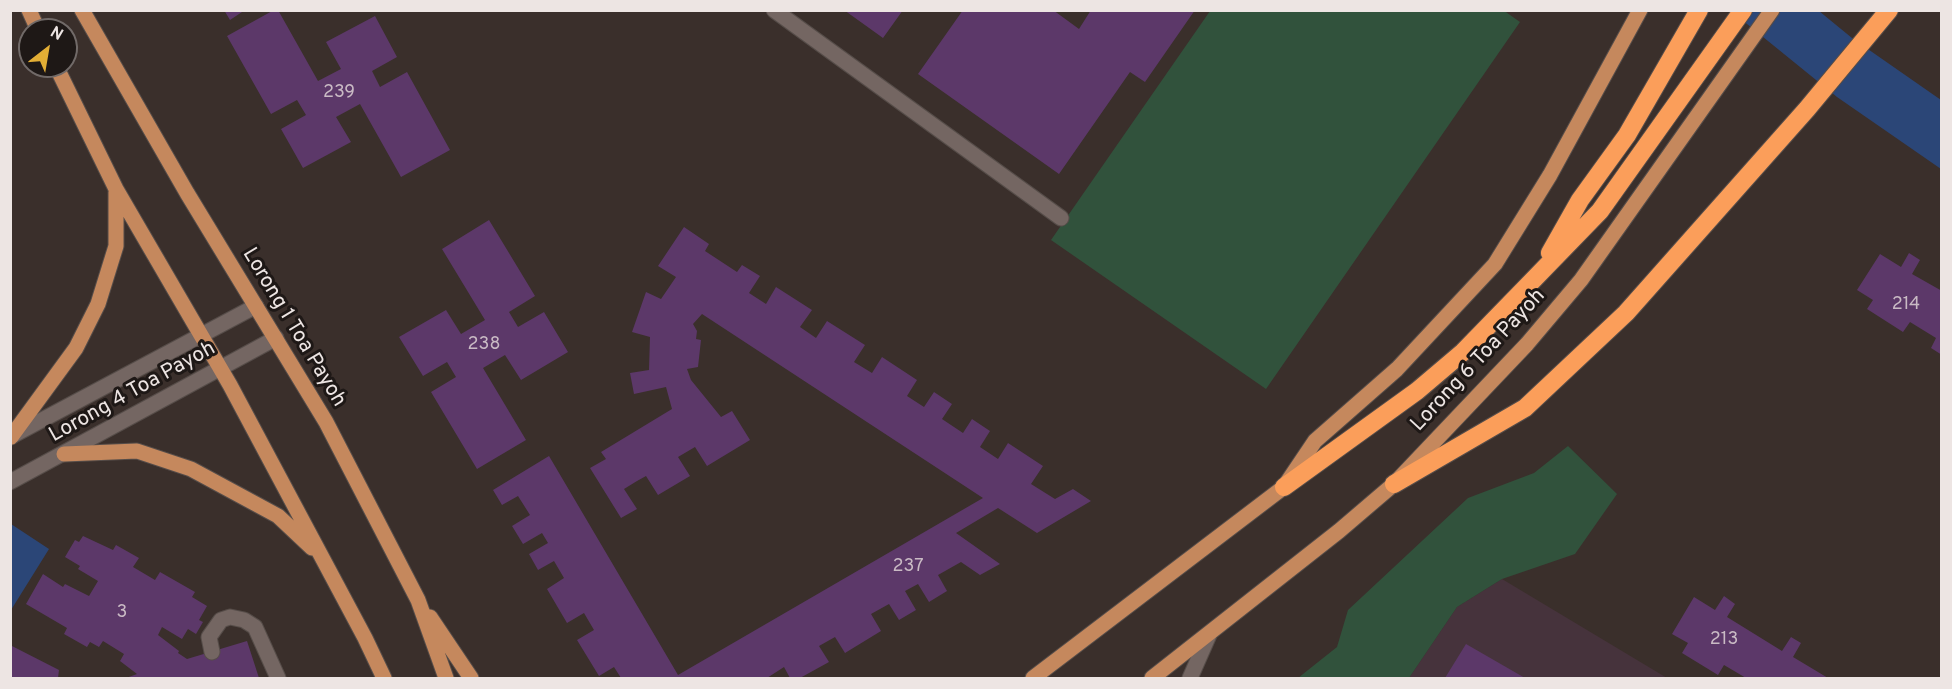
<!DOCTYPE html>
<html>
<head>
<meta charset="utf-8">
<style>
	body { margin:0 }
	#map { position:relative; width:1952px; height:689px; overflow:hidden; background:#3a2f2b; font-family:Overpass,sans-serif }
	canvas { display:block }
	.frame { position:absolute; inset:0; border:12px solid #ede5e3; pointer-events:none }
	.north { position:absolute; left:18px; top:18px; width:60px; height:60px; box-sizing:border-box; background:#1e1816; border:2px solid #716a68; border-radius:50%; rotate:31deg; font-size:16px; font-weight:700; line-height:24px; text-align:center; color:#ede5e3 }
	.north::after { content:''; display:block; margin:auto; width:21px; height:27px; background:#e3ae35; clip-path:polygon(50% 0,100% 100%,50% 72%,0 100%) }
</style>
</head>
<body>
<div id="map">
<canvas width="1952" height="689"></canvas>
<div class="frame"></div>
<div class="north">N</div>
</div>
<script>
const context = document.querySelector('canvas').getContext('2d');
context.lineJoin = 'round';
function fillPath(path, color) { context.fillStyle = color; context.fill(path, 'evenodd'); }
const shape = rows => new Path2D(rows.map(r => 'M' + r).join(''));
function stroke(path, color, width, dash) { context.strokeStyle = color; context.lineWidth = width; context.lineCap = dash ? 'butt' : 'round'; context.setLineDash(dash || []); context.stroke(path); }
function drawText(font, color, halo, rows, align = 'center') {
  context.font = font + ' Overpass,sans-serif'; context.lineWidth = 6; context.setLineDash([]); context.textBaseline = 'middle'; context.strokeStyle = halo; context.fillStyle = color; for (const [text, x, y, turn = 0] of rows) {
    context.save(); context.translate(x, y); context.rotate((+turn || 0) * Math.PI / 180); context.textAlign = isNaN(turn) ? turn : align; if (halo) context.strokeText(text, 0, 0); context.fillText(text, 0, 0); context.restore();
  }
}
fillPath(shape([
	[1502,579,1667,678,1409,678,1457,607]
]), '#46333c');
fillPath(shape([
	[1503,10,1520,22,1266,389,1051,240,1210,11],
	[1568,446,1617,494,1575,554,1502,579,1457,607,1409,678,1298,678,1337,647,1348,610,1468,498,1534,473]
]), '#31523c');
fillPath(shape([
	[1731,11,1819,11,1852,38,1941,100,1941,169,1837,97],
	[11,524,49,549,11,610]
]), '#2b4677');
fillPath(shape([
	[224,10,245,10,230,20],
	[274,10,278,10,318,81,341,69,326,42,375,16,397,57,372,71,380,87,407,72,450,150,401,177,360,104,336,117,351,142,303,168,281,129,306,115,297,100,271,114,227,36],
	[844,10,903,10,883,38],
	[963,10,1053,10,1079,29,1091,10,1195,10,1145,82,1130,72,1059,174,918,74],
	[489,220,535,296,509,312,518,327,544,312,568,352,521,380,505,355,483,368,526,440,477,469,431,392,456,377,447,362,423,376,399,337,446,310,461,334,485,320,442,249],
	[684,227,709,244,705,251,737,272,742,265,760,276,749,293,766,304,776,287,812,310,800,327,816,338,827,321,865,345,854,362,872,373,882,357,917,380,907,396,924,407,934,392,952,404,942,419,963,433,972,419,990,431,980,447,998,459,1008,443,1043,466,1031,484,1055,499,1073,489,1091,501,1037,533,998,508,956,533,1000,564,980,575,961,562,938,575,947,591,929,602,918,584,905,591,916,610,899,620,889,604,871,614,881,631,845,653,835,637,819,646,829,662,800,678,790,678,784,667,767,678,621,678,614,667,599,676,577,640,594,630,584,613,567,623,547,589,564,578,554,561,538,570,529,554,548,543,542,533,523,544,512,526,530,515,518,496,502,505,493,490,549,456,678,675,983,498,702,314,693,324,697,331,696,339,701,340,698,367,687,369,691,380,721,417,732,411,750,440,707,466,695,447,678,457,690,476,658,495,646,476,637,481,624,489,637,509,621,518,590,468,606,459,601,452,672,409,666,387,634,394,630,373,649,370,650,337,632,332,646,292,661,299,676,277,658,266],
	[1909,253,1920,260,1912,274,1942,291,1942,355,1931,348,1936,338,1910,322,1903,332,1867,309,1873,300,1857,290,1880,254,1901,267],
	[83,536,113,550,116,545,139,558,133,567,155,580,160,572,195,592,192,597,207,606,199,620,203,622,196,634,188,629,182,639,162,627,158,635,179,651,178,653,187,659,247,641,259,678,126,678,137,674,120,661,124,654,103,641,99,647,90,642,87,647,64,634,67,628,26,604,43,574,63,587,65,584,89,596,98,581,78,569,80,566,65,557,75,540,79,542],
	[1724,596,1735,604,1727,617,1782,651,1791,637,1801,643,1793,657,1828,678,1746,678,1724,665,1718,675,1682,653,1688,643,1672,634,1694,597,1715,610],
	[1466,644,1525,678,1445,678],
	[10,645,59,670,58,678,10,678]
]), '#5c3869');
const minor = shape([
	[774,10,1061,218],
	[10,437,256,306],
	[10,482,276,338],
	[212,652,209,637,221,620,230,617,244,620,255,627,278,678],
	[1190,678,1209,635]
]);
const major = shape([
	[29,10,38,30],
	[82,10,187,193,326,422,418,600,446,678],
	[56,66,116,189,230,385,365,638,384,678],
	[11,437,76,348,98,304,116,246,116,192],
	[64,454,137,451,191,469,278,516,312,548],
	[430,617,471,678],
	[1033,678,1284,487,1315,441,1397,369,1495,264,1550,175,1640,10],
	[1152,678,1339,531,1394,484,1527,344,1581,280,1772,10]
]);
const highway = shape([
	[1550,253,1580,200,1627,135,1699,10],
	[1394,484,1525,408,1626,313,1807,109,1889,10],
	[1284,487,1417,391,1463,352,1535,278,1600,211,1743,10]
]);
stroke(minor, '#564d49', 17);
stroke(major, '#564d49', 17);
stroke(highway, '#564d49', 20);
stroke(minor, '#746662', 15);
stroke(major, '#c5885d', 15);
stroke(highway, '#fb9e5a', 18);
drawText('18px', '#c9bac4', null, [
	["239",339,93],
	["214",1906,305],
	["238",484,345],
	["237",908,567],
	["3",122,613],
	["213",1724,640]
]);
drawText('21px', '#ede5e3', '#1e1816', [
	["Lorong 1 Toa Payoh",293,328,59],
	["Lorong 6 Toa Payoh",1479,361,-47],
	["Lorong 4 Toa Payoh",133,393,-29]
]);
</script>
</body>
</html>
